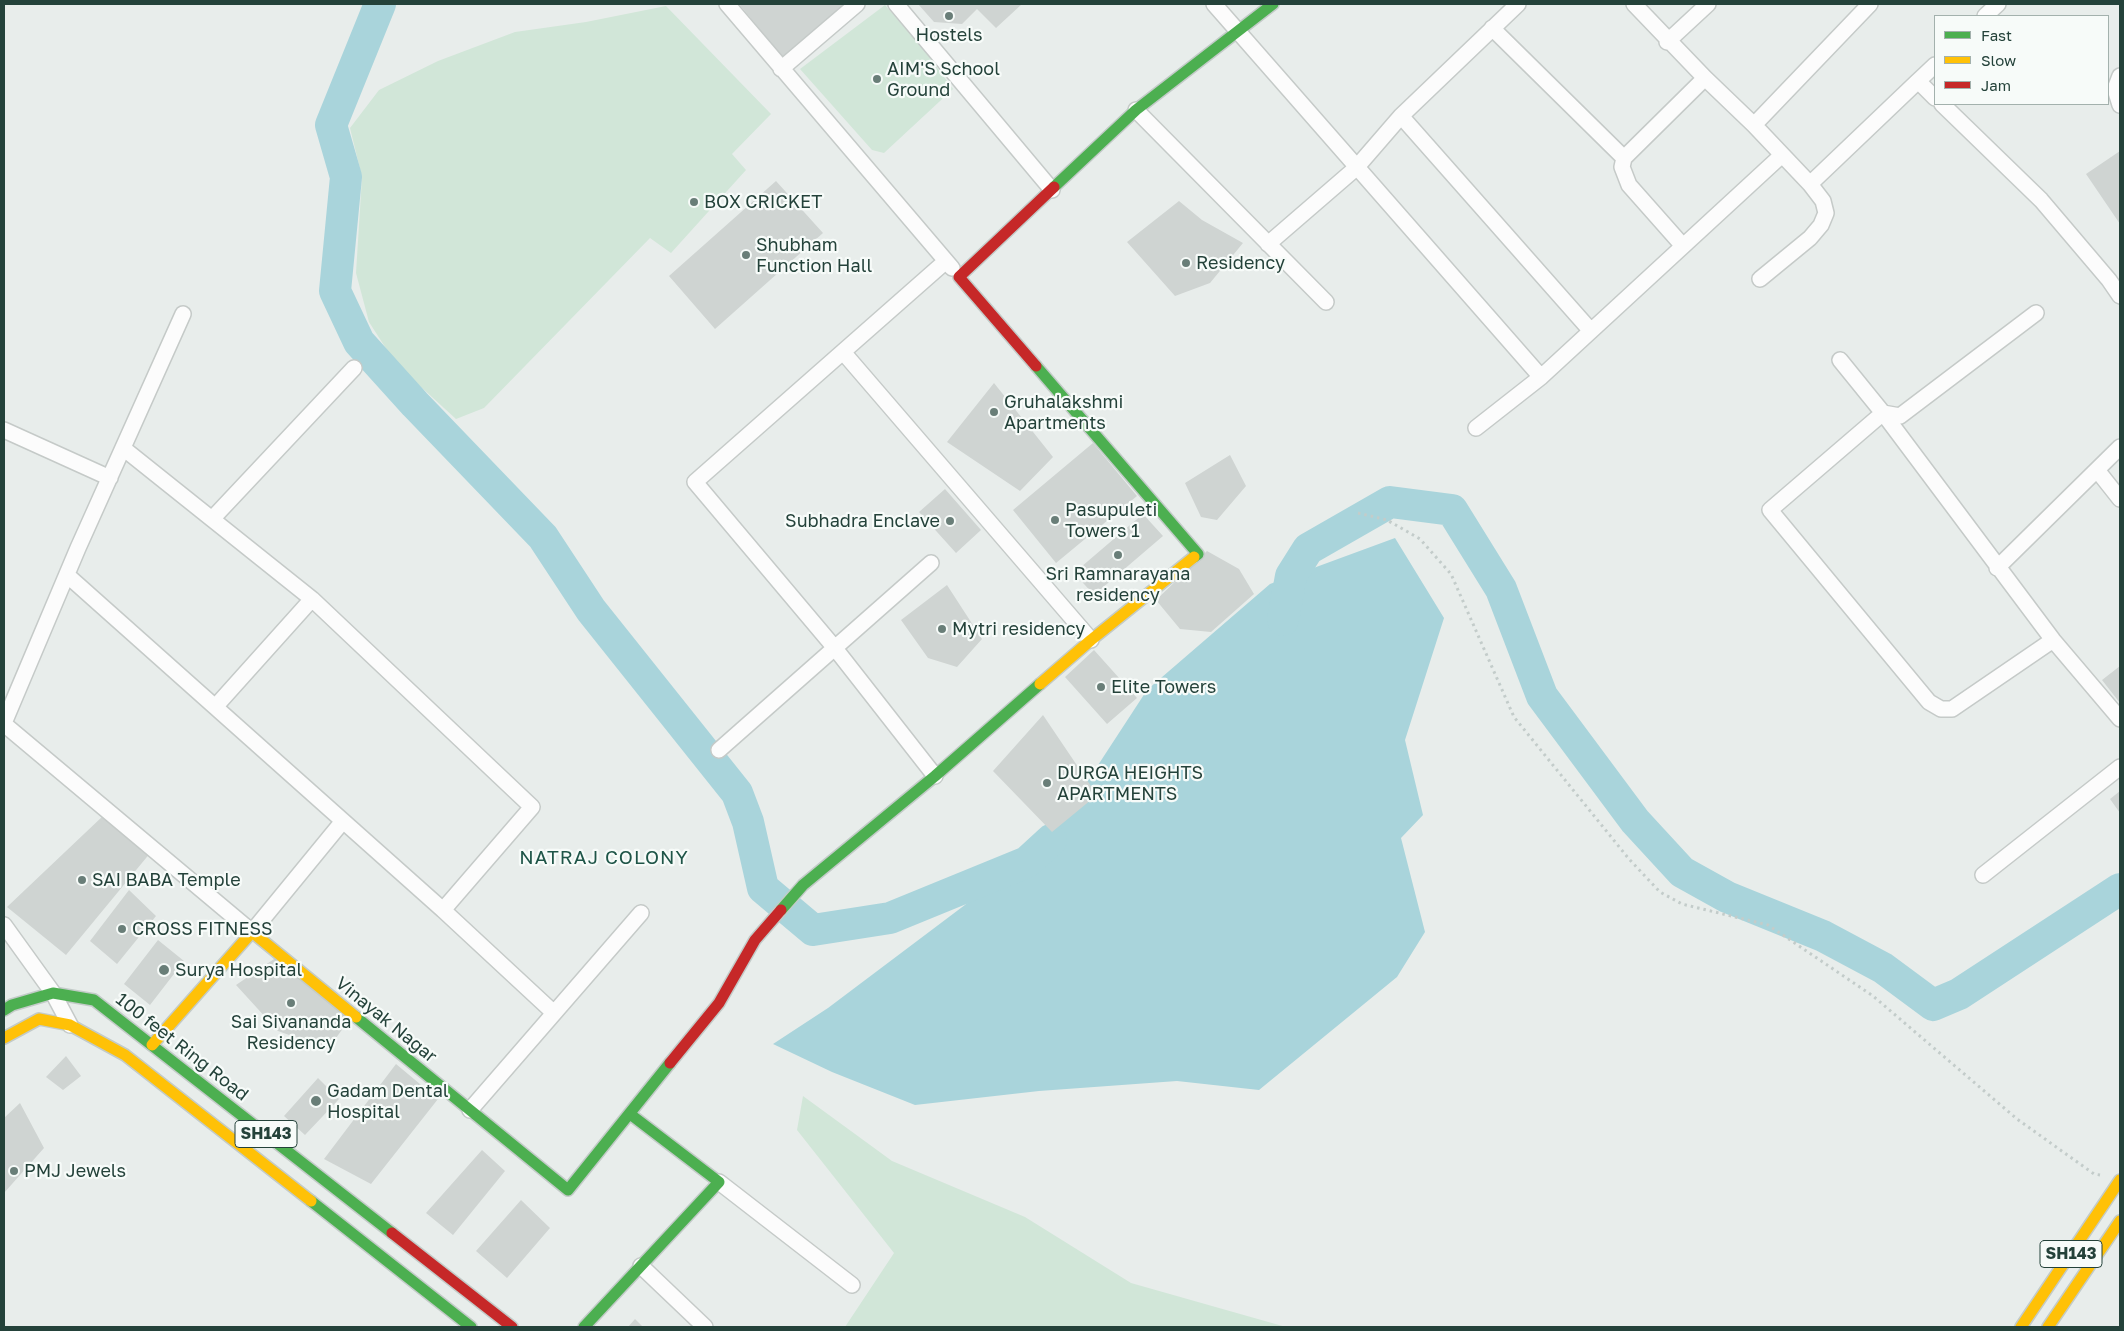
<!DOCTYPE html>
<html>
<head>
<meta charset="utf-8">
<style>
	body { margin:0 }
	#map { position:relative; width:2124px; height:1331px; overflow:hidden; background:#e8edeb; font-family:"Golos Text",sans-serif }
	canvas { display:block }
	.frame { position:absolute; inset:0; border:5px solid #24423a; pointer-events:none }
	.legend { position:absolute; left:1934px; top:15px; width:175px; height:90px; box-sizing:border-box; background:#f7fbf9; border:1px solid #a3b1ad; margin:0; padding:6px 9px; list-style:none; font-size:15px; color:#24423a }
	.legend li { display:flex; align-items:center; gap:10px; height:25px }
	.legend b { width:25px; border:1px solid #a3b1ad }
</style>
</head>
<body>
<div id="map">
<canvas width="2124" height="1331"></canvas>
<div class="frame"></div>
<ul class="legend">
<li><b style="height:6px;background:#4caf50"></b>Fast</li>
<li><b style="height:6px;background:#ffc107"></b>Slow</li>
<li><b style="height:6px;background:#c62828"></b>Jam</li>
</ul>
</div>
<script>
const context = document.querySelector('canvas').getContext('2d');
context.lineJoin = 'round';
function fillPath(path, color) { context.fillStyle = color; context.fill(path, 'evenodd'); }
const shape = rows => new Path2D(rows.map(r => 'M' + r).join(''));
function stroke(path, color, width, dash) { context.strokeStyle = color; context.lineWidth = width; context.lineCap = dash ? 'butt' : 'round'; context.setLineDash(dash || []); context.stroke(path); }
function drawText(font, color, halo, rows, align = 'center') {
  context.font = font + ' "Golos Text",sans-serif'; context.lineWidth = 4.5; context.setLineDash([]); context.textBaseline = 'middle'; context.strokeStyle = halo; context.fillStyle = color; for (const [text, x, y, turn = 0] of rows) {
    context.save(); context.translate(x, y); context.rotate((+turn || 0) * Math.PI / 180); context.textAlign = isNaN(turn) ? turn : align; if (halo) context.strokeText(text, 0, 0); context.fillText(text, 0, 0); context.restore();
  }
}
fillPath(shape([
	[885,5,924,50,953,89,884,153,872,150,800,69],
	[666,6,771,114,732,154,746,170,671,253,650,238,484,408,456,419,396,364,369,322,356,273,362,177,350,128,379,90,438,61,515,32,586,22],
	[803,1096,892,1161,1025,1217,1131,1283,1286,1327,845,1327,894,1253,797,1130]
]), '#d1e6d8');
fillPath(shape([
	[1395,538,1444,618,1405,740,1423,815,1401,838,1425,932,1397,977,1259,1090,1177,1081,1039,1091,915,1105,832,1072,773,1044,828,1008,1022,862,1087,782,1147,690,1270,584]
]), '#a9d4db');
stroke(shape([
	[380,4,331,125,346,177,335,291,359,342,415,404,543,537,591,610,737,793,748,822,763,888,813,930,890,918,1027,862,1051,840],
	[1283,620,1291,576,1308,549,1390,502,1452,510,1501,589,1542,696,1635,821,1682,872,1727,897,1823,936,1883,968,1933,1005,1959,994,2120,889]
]), '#a9d4db', 32);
fillPath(shape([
	[739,4,846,4,784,59],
	[918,4,1022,4,996,28,977,9,962,24,934,22],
	[2120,151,2120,224,2086,174],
	[776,181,823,233,715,329,669,276],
	[1179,201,1202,220,1243,243,1210,283,1175,296,1127,242],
	[994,383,1053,457,1020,491,947,442],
	[1093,443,1137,496,1056,563,1013,510],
	[1230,455,1246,486,1217,520,1201,517,1185,483],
	[945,489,981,530,956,553,919,512],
	[1143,514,1163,536,1094,595,1074,573],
	[1207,551,1239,569,1254,594,1211,632,1180,629,1156,600],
	[947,585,982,639,957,667,928,658,901,620],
	[1094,650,1137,698,1107,724,1065,677],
	[2120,666,2120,703,2102,680],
	[1043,715,1097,795,1052,832,993,771],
	[2120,791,2120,813,2110,799],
	[104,815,151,852,66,955,7,907],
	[129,890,156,916,117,964,90,941],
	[158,940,184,961,150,1005,124,984],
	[277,957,349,1020,328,1049,278,1031,236,985],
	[66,1056,81,1076,63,1090,46,1077],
	[396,1064,438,1099,371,1184,324,1159],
	[318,1078,339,1099,305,1135,284,1116],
	[20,1103,44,1148,4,1193,4,1118],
	[482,1150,505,1171,453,1235,426,1213],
	[521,1200,550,1228,507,1278,476,1251],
	[635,1319,643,1327,628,1327]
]), '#cfd4d2');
const street = shape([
	[727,4,952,268],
	[896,4,1052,190],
	[1214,4,1541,377],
	[1634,4,1705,78],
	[1985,16,1998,4],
	[1492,28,1624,158],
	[1667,42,1708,4],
	[781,69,857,4],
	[2120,76,2115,89,2120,105],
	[1918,81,1935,65],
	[1942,104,2041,200,2109,280,2120,296],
	[1136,110,1326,302],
	[1401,116,1591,331],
	[1754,125,1870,4],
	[1810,184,1918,81,1935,98],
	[1268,244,1356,168,1401,116,1518,4],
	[1683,246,1629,185,1622,167,1624,158,1705,78,1754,125,1810,184,1823,201,1826,213,1821,225,1810,238,1760,279],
	[843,352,1091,640],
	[1840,360,1883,413,2053,640,2120,719],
	[1883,413,1770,510,1929,702,1941,709,1952,709,2053,640],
	[1883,413,1900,416,2036,313],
	[1476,428,1541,377,1782,155],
	[4,430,110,478],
	[2097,470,2120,499],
	[212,519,354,368],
	[1997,568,2120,447],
	[67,575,443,910,532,807,312,599,123,448],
	[216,706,312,599],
	[4,723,78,548,183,314],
	[4,724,252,932,343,821],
	[719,750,931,563],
	[935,776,834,647,695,482,946,261],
	[1983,875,2120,767],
	[443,910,554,1013],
	[4,925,53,993,70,1025],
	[470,1110,641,913],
	[719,1182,852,1285],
	[641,1266,705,1327]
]);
const fast = shape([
	[1054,187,1136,110,1273,4],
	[1036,366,1198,554,1194,557],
	[781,910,803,885,935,776,1040,684],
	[4,1010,12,1005,53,993,94,1000,392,1233],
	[356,1017,568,1190,670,1063],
	[311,1201,471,1327],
	[584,1327,719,1182,630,1114]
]);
const slow = shape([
	[1040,684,1091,640,1194,557],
	[4,1038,39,1019,70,1025,125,1055,311,1201],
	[152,1045,252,932,356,1017],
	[2021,1327,2120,1180],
	[2048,1327,2120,1221]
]);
const jam = shape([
	[1036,366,959,277,1054,187],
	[670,1063,719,1003,755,940,781,910],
	[392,1233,512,1327]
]);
stroke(street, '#c5cac8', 18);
stroke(fast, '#c3cbc8', 14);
stroke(slow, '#c3cbc8', 14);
stroke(jam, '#c3cbc8', 14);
stroke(shape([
	[1358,513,1387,520,1420,539,1451,574,1514,717,1629,859,1660,892,1682,904,1768,925,1873,996,2017,1119,2094,1174,2100,1175]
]), '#c3ccca', 3, [2.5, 4]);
stroke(street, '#fcfcfc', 15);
stroke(fast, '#4caf50', 11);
stroke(slow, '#ffc107', 11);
stroke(jam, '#c62828', 11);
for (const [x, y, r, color] of [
	[949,16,5,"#697e78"],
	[877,79,5,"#697e78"],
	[694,202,5,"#697e78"],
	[746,255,5,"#697e78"],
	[1186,263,5,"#697e78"],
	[994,412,5,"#697e78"],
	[1055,520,5,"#697e78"],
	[950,521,5,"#697e78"],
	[1118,555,5,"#697e78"],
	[942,629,5,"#697e78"],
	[1101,687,5,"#697e78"],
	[1047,783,5,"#697e78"],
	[82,880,5,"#697e78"],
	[122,929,5,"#697e78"],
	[164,970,6,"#697e78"],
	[291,1003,5,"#697e78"],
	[316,1101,6,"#697e78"],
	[14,1171,5,"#697e78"]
]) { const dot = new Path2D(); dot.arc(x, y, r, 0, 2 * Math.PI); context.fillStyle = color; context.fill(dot); stroke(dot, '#f7fbf9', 2); }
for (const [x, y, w] of [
	[266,1134,62],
	[2071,1254,62]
]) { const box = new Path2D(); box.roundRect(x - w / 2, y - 13.5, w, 27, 4); context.fillStyle = '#f7fbf9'; context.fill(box); stroke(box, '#24423a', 1); }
drawText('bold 16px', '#24423a', null, [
	["SH143",266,1134],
	["SH143",2071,1254]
]);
drawText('18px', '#24423a', '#f7fbf9', [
	["Hostels",949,35,"center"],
	["AIM'S School",887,69],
	["Ground",887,90],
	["BOX CRICKET",704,202],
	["Shubham",756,245],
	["Function Hall",756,266],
	["Residency",1196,263],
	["Gruhalakshmi",1004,402],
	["Apartments",1004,423],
	["Pasupuleti",1065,510],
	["Towers 1",1065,531],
	["Subhadra Enclave",940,521,"right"],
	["Sri Ramnarayana",1118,574,"center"],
	["residency",1118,595,"center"],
	["Mytri residency",952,629],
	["Elite Towers",1111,687],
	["DURGA HEIGHTS",1057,773],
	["APARTMENTS",1057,794],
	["SAI BABA Temple",92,880],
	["CROSS FITNESS",132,929],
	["Surya Hospital",175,970],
	["Sai Sivananda",291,1022,"center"],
	["Residency",291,1043,"center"],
	["Gadam Dental",327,1091],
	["Hospital",327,1112],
	["PMJ Jewels",24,1171]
], 'left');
drawText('18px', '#24423a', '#f7fbf9', [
	["Vinayak Nagar",386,1020,39],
	["100 feet Ring Road",182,1047,38]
]);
context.letterSpacing = '1px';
drawText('19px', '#1f5548', '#f7fbf9', [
	["NATRAJ COLONY",604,858]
]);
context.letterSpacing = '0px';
</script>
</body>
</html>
